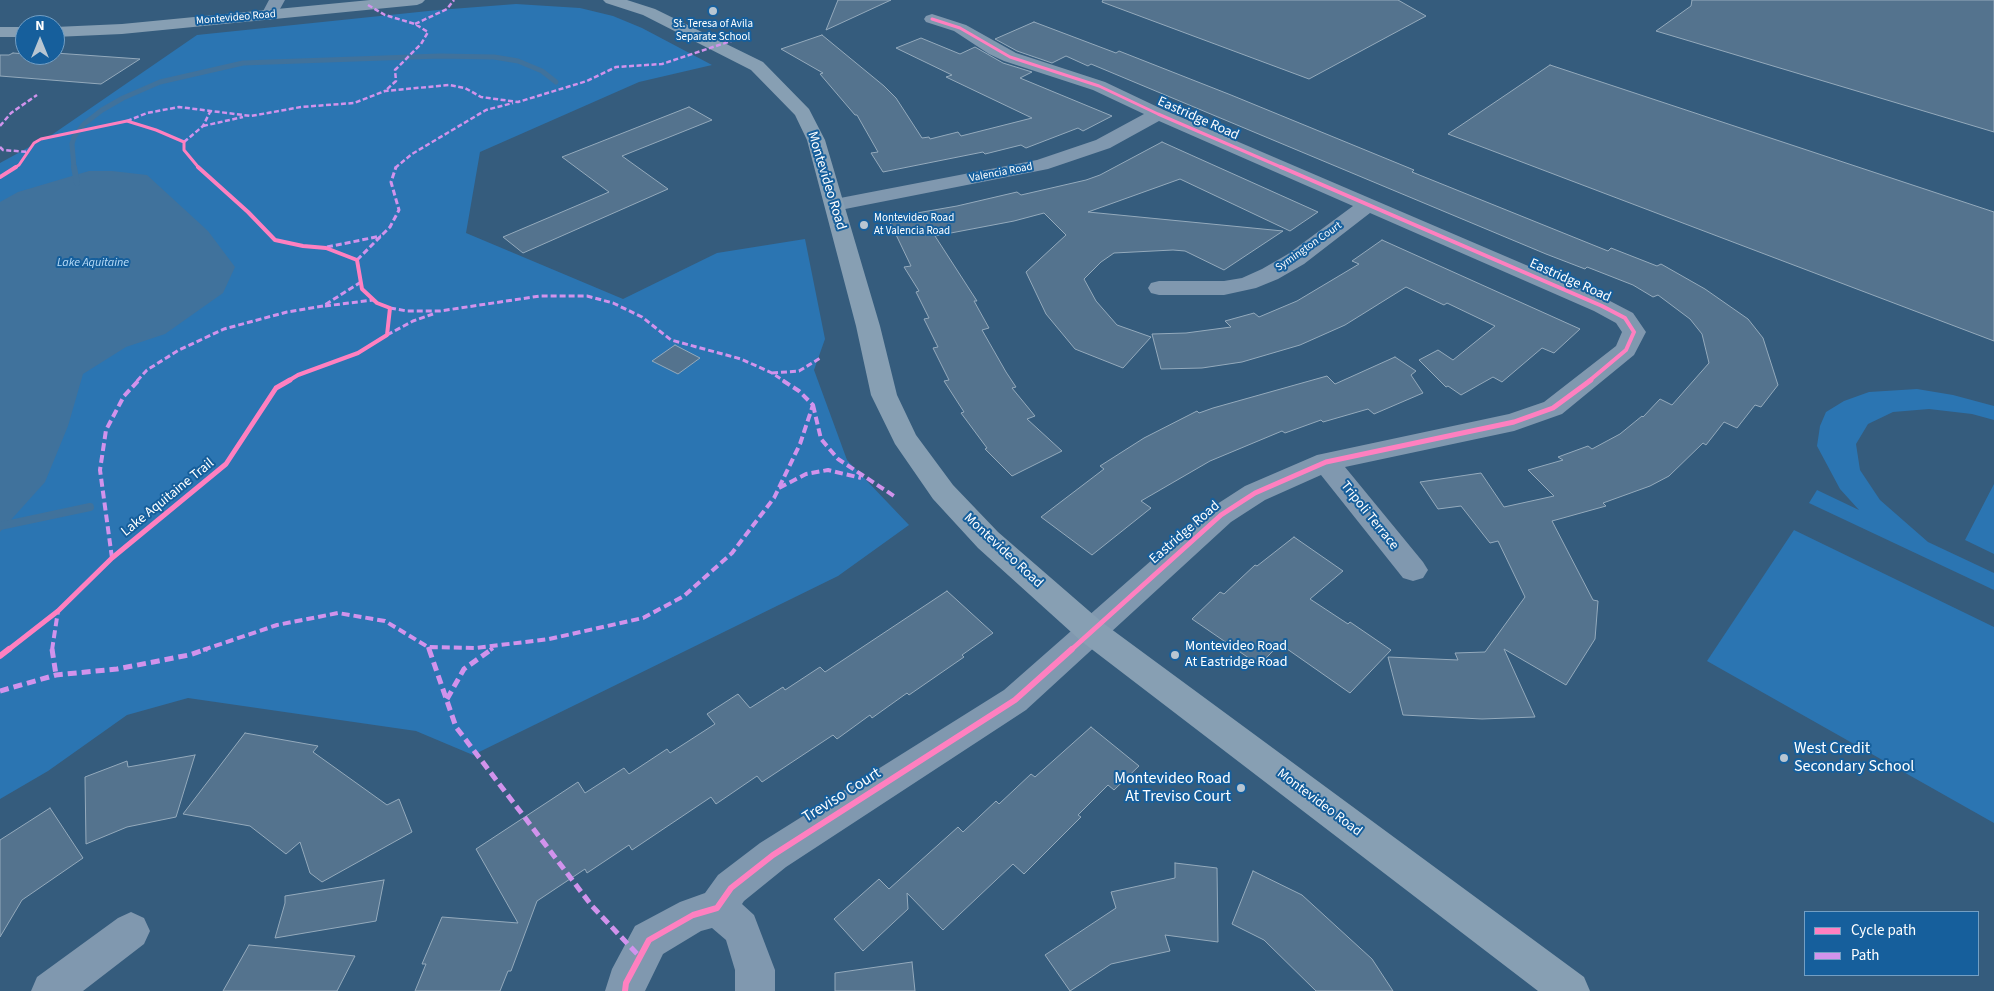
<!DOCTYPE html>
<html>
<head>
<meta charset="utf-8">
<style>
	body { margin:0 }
	#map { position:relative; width:1994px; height:991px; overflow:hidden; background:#355c7d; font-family:"Source Sans 3",sans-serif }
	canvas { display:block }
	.legend { position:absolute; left:1804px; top:911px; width:175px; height:65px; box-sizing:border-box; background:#165f9c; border:1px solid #739fc4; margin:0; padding:6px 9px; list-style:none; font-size:15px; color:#fff }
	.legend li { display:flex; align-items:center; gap:10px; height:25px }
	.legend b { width:25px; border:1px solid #739fc4 }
	.north { position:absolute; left:15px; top:15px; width:50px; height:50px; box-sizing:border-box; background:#165f9c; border:1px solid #739fc4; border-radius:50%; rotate:0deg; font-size:14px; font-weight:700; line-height:20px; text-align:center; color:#fff }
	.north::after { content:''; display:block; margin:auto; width:18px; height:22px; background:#b8c6d2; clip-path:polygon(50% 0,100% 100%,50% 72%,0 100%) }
</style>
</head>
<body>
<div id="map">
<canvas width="1994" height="991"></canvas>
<ul class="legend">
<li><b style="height:6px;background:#ff80c0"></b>Cycle path</li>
<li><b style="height:6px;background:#d193ec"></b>Path</li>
</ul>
<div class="north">N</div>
</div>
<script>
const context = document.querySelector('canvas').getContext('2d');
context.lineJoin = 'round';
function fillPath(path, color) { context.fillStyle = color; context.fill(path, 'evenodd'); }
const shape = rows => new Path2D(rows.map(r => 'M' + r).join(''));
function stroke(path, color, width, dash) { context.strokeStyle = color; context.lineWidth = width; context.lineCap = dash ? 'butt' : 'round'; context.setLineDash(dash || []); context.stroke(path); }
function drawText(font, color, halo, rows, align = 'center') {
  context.font = font + ' "Source Sans 3",sans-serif'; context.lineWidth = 4; context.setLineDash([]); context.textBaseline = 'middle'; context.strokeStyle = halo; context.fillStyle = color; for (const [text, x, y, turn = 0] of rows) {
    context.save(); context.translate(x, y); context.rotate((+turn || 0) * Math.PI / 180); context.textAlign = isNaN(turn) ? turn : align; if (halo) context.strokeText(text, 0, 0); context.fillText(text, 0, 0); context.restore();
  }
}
fillPath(shape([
	[516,4,580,8,613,16,642,28,712,65,639,82,480,152,466,233,623,299,717,253,805,239,825,339,814,370,847,460,909,525,838,576,473,755,416,731,188,698,127,715,48,771,0,799,0,163,53,134,197,35,438,10],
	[1917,389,1953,395,1994,406,1994,420,1972,414,1929,409,1893,412,1868,424,1856,444,1860,470,1880,500,1928,542,1994,573,1994,590,1809,503,1817,490,1859,510,1840,489,1817,446,1820,426,1826,412,1844,401,1869,392],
	[1994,484,1994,554,1965,540],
	[1794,530,1994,627,1994,823,1707,661]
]), '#2b75b2');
fillPath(shape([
	[89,171,112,171,147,175,208,231,235,267,223,293,165,334,126,347,83,374,68,426,45,482,0,532,0,202,18,192]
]), '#40729c');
stroke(shape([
	[74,168,72,144,74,137,84,124,102,110,123,98,160,82,243,63,440,56,494,57,518,61,542,71,556,82]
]), '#40729c', 5);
stroke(shape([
	[74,167,77,183]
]), '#40729c', 6);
stroke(shape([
	[0,526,90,507]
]), '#40729c', 8);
const building = shape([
	[838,0,891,0,826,30,838,0],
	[1103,0,1398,0,1426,16,1309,79,1102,2,1103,0],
	[1692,0,1994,0,1994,132,1656,31,1691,6,1692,0],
	[1034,22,1116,53,1119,51,1231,95,1414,170,1412,172,1608,251,1611,248,1657,266,1661,264,1705,289,1748,319,1763,338,1778,385,1761,407,1755,405,1737,428,1724,422,1706,445,1703,443,1669,476,1650,486,1603,503,1606,506,1552,521,1593,600,1598,601,1595,639,1566,685,1504,649,1535,717,1482,719,1403,715,1388,657,1458,660,1455,653,1485,652,1525,597,1498,541,1490,543,1461,506,1438,509,1420,482,1481,473,1504,507,1554,496,1528,470,1563,460,1558,457,1588,446,1592,449,1620,434,1642,416,1643,417,1660,399,1672,405,1709,363,1702,334,1690,319,1658,295,1653,297,1633,285,1587,267,1585,269,1546,254,1091,64,1088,66,1066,56,1052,63,1017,51,995,39,1034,22],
	[822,35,884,86,896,98,922,138,929,137,930,139,958,132,961,136,1032,118,946,77,952,75,896,48,921,38,960,54,975,47,1003,63,1032,72,1020,78,1112,116,1083,131,1078,128,1026,148,1021,145,985,154,983,152,883,172,871,153,878,152,857,115,855,115,820,74,823,73,781,49,822,35],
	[13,53,55,56,55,53,140,59,101,84,0,76,0,55,9,55,13,53],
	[1550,65,1994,212,1994,341,1448,134,1550,65],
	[689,107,712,120,622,156,668,189,523,253,503,237,609,192,562,157,689,107],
	[1162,142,1318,212,1290,231,1180,179,1088,212,1283,231,1224,270,1185,251,1173,250,1114,253,1101,262,1084,279,1096,301,1117,325,1151,337,1123,368,1075,349,1046,314,1026,272,1066,235,1044,213,1014,221,935,236,977,301,974,301,989,328,982,330,1006,372,1016,387,1012,388,1035,416,1027,419,1062,451,1012,476,985,449,987,448,961,413,964,412,944,381,949,380,933,348,938,347,924,319,929,318,916,292,919,291,904,267,911,266,888,218,957,206,1017,192,1021,195,1086,180,1100,175,1162,142],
	[1382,240,1580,329,1554,353,1542,348,1502,382,1493,377,1461,395,1448,386,1446,387,1419,360,1438,350,1453,360,1495,326,1447,303,1444,305,1406,287,1345,325,1300,345,1242,362,1202,368,1161,369,1152,334,1186,333,1231,327,1225,321,1254,313,1259,317,1297,301,1359,264,1352,261,1382,240],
	[675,345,700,358,678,374,652,361,675,345],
	[1395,357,1416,371,1411,375,1423,393,1374,414,1368,409,1323,422,1321,420,1285,433,1282,431,1210,461,1141,501,1151,508,1092,555,1041,517,1104,469,1100,466,1144,438,1197,411,1199,413,1213,408,1327,376,1335,384,1395,357],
	[1294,537,1343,571,1310,599,1348,624,1350,622,1391,650,1350,693,1280,644,1259,665,1192,619,1220,592,1224,594,1255,565,1257,566,1294,537],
	[947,591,993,633,962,655,964,657,909,695,907,693,872,718,870,715,837,739,833,735,762,782,757,776,716,804,711,797,632,850,629,845,587,873,585,869,537,901,511,971,508,971,500,991,415,991,426,964,422,964,442,917,518,923,476,849,578,782,585,793,624,768,629,774,667,749,670,753,715,724,707,714,738,694,750,708,783,687,785,690,820,667,825,672,947,591],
	[1091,727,1139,766,1114,790,1108,785,1078,815,1081,817,1024,874,1013,864,943,930,907,893,908,909,863,951,834,919,879,879,889,889,958,827,963,832,996,801,999,804,1031,774,1035,777,1091,727],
	[245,733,318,746,313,752,387,805,399,799,412,832,322,882,310,873,300,842,286,854,250,826,183,814,245,733],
	[195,755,176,817,127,827,86,844,85,777,127,761,128,767,195,755],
	[50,808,83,858,22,900,0,937,0,840,50,808],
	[1175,863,1217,868,1218,942,1165,935,1170,951,1111,964,1070,991,1045,955,1116,908,1111,892,1175,878,1175,863],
	[1253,871,1302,895,1372,959,1393,991,1316,991,1264,940,1232,924,1253,871],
	[384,880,376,921,275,938,285,903,285,896,384,880],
	[249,945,281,948,355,956,337,991,223,991,249,945],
	[912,962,915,991,835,991,835,973,912,962]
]);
fillPath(building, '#54738e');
stroke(building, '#94aabc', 1);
fillPath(shape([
	[269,0,285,0,275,18,269,20,263,18,261,15,269,0],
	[932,14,966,25,1016,53,1105,82,1164,110,1610,301,1633,313,1646,332,1634,355,1562,414,1514,431,1345,467,1423,562,1428,570,1423,578,1413,581,1403,578,1321,475,1265,500,1231,522,1026,710,786,867,744,901,742,904,754,915,775,970,775,991,735,991,735,970,726,940,712,928,701,931,663,954,645,991,605,991,612,969,635,926,680,902,705,893,718,875,760,843,1004,690,1211,508,1245,486,1317,455,1509,414,1544,402,1616,346,1622,332,1616,323,1594,311,1370,213,1304,264,1278,279,1256,288,1224,295,1159,295,1151,293,1148,288,1151,283,1159,281,1224,281,1242,278,1262,269,1288,254,1353,206,1159,121,1110,148,1048,169,835,211,828,209,825,205,828,201,835,199,1037,160,1096,140,1144,114,1093,90,1004,61,989,54,954,31,926,22,924,19,926,16,932,14],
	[131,912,144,918,150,931,144,944,83,991,31,991,37,977,118,918,131,912]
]), '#8098af');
fillPath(shape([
	[370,0,425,0,422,3,417,5,122,34,55,37,55,27,122,24,370,0],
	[603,0,627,0,655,9,763,62,809,109,825,140,880,326,897,395,916,435,953,485,998,532,1103,623,1584,977,1590,991,1538,991,1081,641,978,548,933,499,895,444,871,395,856,326,807,140,795,115,751,70,643,15,606,3,603,0],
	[0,27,25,27,25,37,0,37,0,27]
]), '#879fb3');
stroke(shape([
	[368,5,385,15,415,24,428,32,421,44,395,70,396,81,385,91],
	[415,24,447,9,454,0],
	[127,121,147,113,179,107,251,116,301,107,354,103,385,91,449,85,465,88,481,97,518,102,587,81,616,67,662,64,740,38],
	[0,126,11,113,37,95],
	[203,126,243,117],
	[184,142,203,126,210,112],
	[0,147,3,150,28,152],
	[395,168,412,154,486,110,513,103]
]), '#d193ec', 2.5, [5, 2.5]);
stroke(shape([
	[327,247,381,236],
	[357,260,390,227,399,210,391,182,396,167],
	[325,306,373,300],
	[390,308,407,311,440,311,540,296,587,296,613,303,642,317,671,340,741,359,772,373,784,381],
	[387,335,413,321,433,314],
	[772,373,799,371,822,357],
	[137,381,147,370,179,350,224,329,287,312,323,306,361,282]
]), '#d193ec', 3, [6, 3]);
stroke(shape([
	[813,405,821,439,838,459,894,496],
	[779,488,806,474,828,470,861,478],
	[112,558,100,470,106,430,124,396,139,380],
	[428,647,429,650],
	[52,650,58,611],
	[203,650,277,625,338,613,385,621,428,647,476,648,549,639,643,618,684,596,732,553,774,498,800,444,813,405,799,391,782,380],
	[490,650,493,648]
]), '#d193ec', 4, [8, 4]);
stroke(shape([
	[52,649,56,675],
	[429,649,456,727,592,906,640,957],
	[0,691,56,675,117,669,189,655,207,649],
	[447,699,464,669,492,649]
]), '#d193ec', 5, [9, 5]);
stroke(shape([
	[932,19,960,28,1010,57,1099,86,1158,114,1283,168],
	[14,168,19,165,34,143,41,139,127,121,156,130,184,142,184,150,199,168]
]), '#ff80c0', 3);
stroke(shape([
	[198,167,248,212,275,240,303,246,326,248,357,260,362,289,377,303,390,308,387,335,358,353,298,375,288,381],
	[1281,167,1602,306,1625,318,1634,332,1626,350,1589,381],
	[0,177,16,167]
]), '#ff80c0', 4);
stroke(shape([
	[8,650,58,611,112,558,226,464,276,388,290,380],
	[1071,650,1221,515,1255,493,1326,462,1514,422,1553,408,1591,380]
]), '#ff80c0', 5);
stroke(shape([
	[0,656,9,649],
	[625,991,626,983,649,940,693,915,717,908,731,888,773,855,1015,700,1072,649]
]), '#ff80c0', 6);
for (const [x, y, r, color] of [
	[713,11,5,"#b8c6d2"],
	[864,225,5,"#b8c6d2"],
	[1175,655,5,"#b8c6d2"],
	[1784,758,5,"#b8c6d2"],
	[1241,788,5,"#b8c6d2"]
]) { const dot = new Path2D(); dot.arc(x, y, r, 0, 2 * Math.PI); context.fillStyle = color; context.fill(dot); stroke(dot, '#165f9c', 2); }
drawText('11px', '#fff', '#165f9c', [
	["Montevideo Road",236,18,-5],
	["Valencia Road",1001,173,-11],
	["Symington Court",1309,247,-35]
]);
drawText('11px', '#fff', '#165f9c', [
	["St. Teresa of Avila",713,25],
	["Separate School",713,38],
	["Montevideo Road",874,219,"left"],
	["At Valencia Road",874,232,"left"]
]);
drawText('italic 12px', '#b9ddf9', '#165f9c', [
	["Lake Aquitaine",93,263]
]);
drawText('14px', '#fff', '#165f9c', [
	["Eastridge Road",1198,119,24],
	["Montevideo Road",826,181,73],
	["Eastridge Road",1570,281,24],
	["Lake Aquitaine Trail",168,498,-39],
	["Tripoli Terrace",1369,516,51],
	["Eastridge Road",1185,533,-41],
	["Montevideo Road",1003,551,43],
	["Montevideo Road",1319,803,37]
]);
drawText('14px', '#fff', '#165f9c', [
	["Montevideo Road",1185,647],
	["At Eastridge Road",1185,663]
], 'left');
drawText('16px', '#fff', '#165f9c', [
	["West Credit",1794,749],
	["Secondary School",1794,767],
	["Montevideo Road",1231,779,"right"],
	["At Treviso Court",1231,797,"right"]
], 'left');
drawText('16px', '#fff', '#165f9c', [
	["Treviso Court",842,796,-32]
]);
</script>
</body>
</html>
